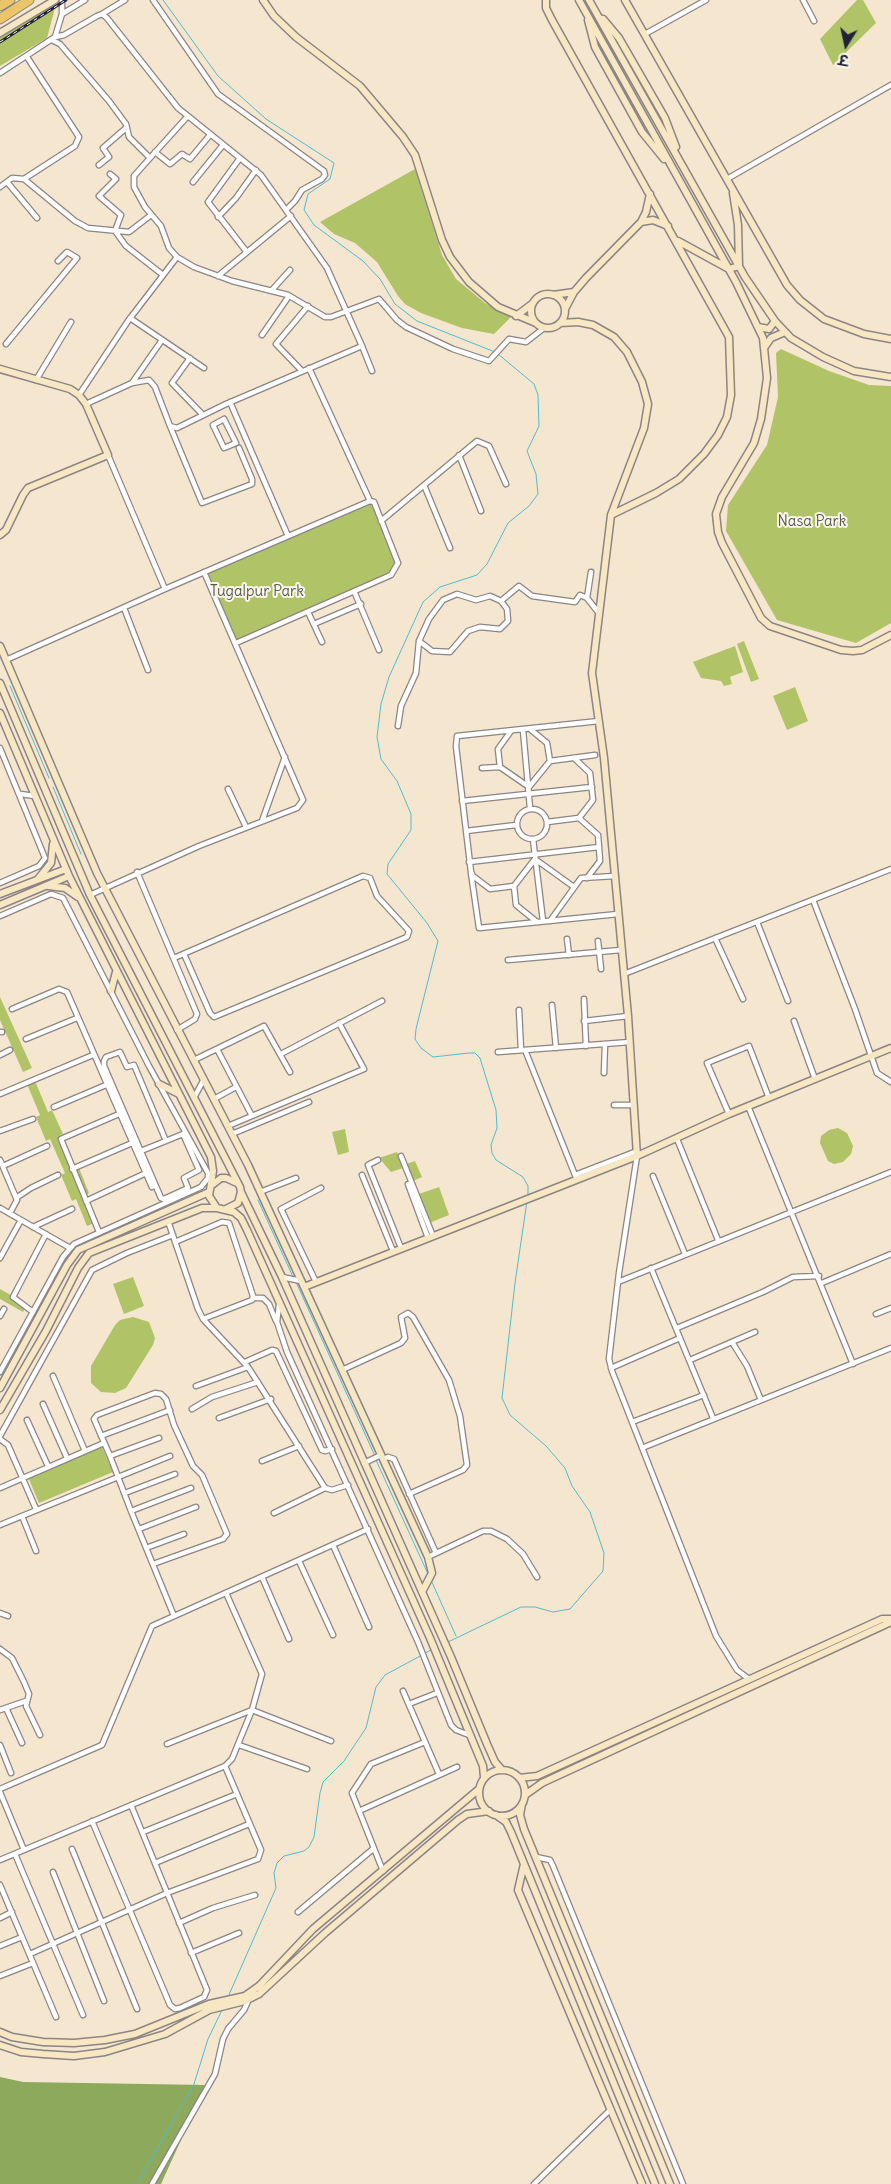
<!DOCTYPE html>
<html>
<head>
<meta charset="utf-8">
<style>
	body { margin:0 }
	#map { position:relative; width:891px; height:2184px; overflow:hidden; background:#f5e6cf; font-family:Delius,"Playpen Sans Deva",sans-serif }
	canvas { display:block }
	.north { position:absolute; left:821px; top:20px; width:50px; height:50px; -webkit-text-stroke:4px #fbf7ec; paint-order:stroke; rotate:190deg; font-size:14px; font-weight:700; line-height:20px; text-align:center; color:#22223b }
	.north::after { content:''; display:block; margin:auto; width:18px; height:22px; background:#22223b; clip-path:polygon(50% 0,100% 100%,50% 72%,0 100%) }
</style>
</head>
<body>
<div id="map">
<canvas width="891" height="2184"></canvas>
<div class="north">उ</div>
</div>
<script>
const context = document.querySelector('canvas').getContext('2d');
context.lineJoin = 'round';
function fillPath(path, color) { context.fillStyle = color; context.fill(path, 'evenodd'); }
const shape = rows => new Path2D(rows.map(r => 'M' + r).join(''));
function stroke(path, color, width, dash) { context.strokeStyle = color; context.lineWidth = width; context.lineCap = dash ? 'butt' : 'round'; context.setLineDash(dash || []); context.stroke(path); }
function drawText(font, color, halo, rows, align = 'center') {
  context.font = font + ' Delius,sans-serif'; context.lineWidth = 4; context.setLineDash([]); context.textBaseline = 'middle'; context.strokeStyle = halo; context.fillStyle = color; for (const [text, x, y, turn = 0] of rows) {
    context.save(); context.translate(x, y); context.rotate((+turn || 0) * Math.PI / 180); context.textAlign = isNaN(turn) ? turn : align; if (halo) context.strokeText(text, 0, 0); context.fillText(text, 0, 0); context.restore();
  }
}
fillPath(shape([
	[857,0,863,0,876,23,833,65,820,39],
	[56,4,47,38,0,66,0,37],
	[415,169,442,255,456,279,485,303,511,317,494,334,462,328,421,313,405,304,398,296,377,262,355,243,334,234,320,222],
	[781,349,829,371,869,385,891,386,891,623,856,643,777,620,726,531,728,505,767,445,778,397,776,353],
	[372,501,398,563,391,575,236,643,204,572],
	[744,641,759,679,751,682,737,644],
	[735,646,743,672,730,677,732,684,724,686,721,681,701,678,693,662],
	[795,687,808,721,787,730,773,696],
	[0,997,32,1068,23,1072,0,1020],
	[35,1081,48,1112,52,1110,63,1134,59,1136,74,1170,79,1168,89,1193,86,1195,97,1222,87,1226,76,1199,72,1201,61,1175,65,1173,50,1139,46,1141,36,1117,40,1115,27,1084],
	[838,1128,847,1133,853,1146,851,1154,843,1162,834,1164,828,1161,820,1143,821,1136,829,1130],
	[345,1129,349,1152,338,1155,332,1132],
	[397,1152,403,1168,391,1172,379,1158],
	[415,1161,422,1177,413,1181,406,1164],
	[439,1187,449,1215,429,1223,419,1194],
	[133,1277,144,1306,124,1314,113,1284],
	[0,1289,27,1304,23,1312,0,1299],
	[133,1317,149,1322,155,1338,153,1345,126,1388,115,1393,101,1392,91,1383,91,1366,115,1325,120,1320],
	[102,1447,113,1472,39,1503,28,1477]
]), '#b1c367');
fillPath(shape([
	[0,2077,23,2082,206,2085,161,2184,0,2184]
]), '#8ca95c');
stroke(shape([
	[163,0,218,76,266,119,334,163,330,179,308,194,304,210,314,225,363,261,380,279,395,304,417,321,495,352],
	[498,354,534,384,538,395,539,426,527,451,536,474,538,494,529,506,508,523,487,564,477,575,440,587,423,602,389,677,381,704,377,737,381,759,397,781,411,814,411,830,388,864,387,874,427,923,438,941,416,1029,415,1039,421,1048,433,1057,469,1053,475,1053,480,1058,496,1110,497,1128,491,1145,492,1153,496,1160,523,1177,528,1186,528,1197],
	[10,686,49,778],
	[53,787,81,854],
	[258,1200,294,1279],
	[296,1282,375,1456],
	[376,1460,428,1574],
	[431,1580,456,1636],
	[448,1642,521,1607,535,1607,553,1612,570,1609,603,1571,604,1553,590,1512,572,1486,565,1468,546,1446,510,1415,502,1398,515,1283,527,1201],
	[425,1653,433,1649],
	[228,1997,276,1888,274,1873,277,1863,284,1856,304,1851,309,1847,314,1837,320,1793,323,1782,344,1761,366,1728,376,1687,385,1675,422,1655],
	[137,2184,194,2084,208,2039,222,2010]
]), '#51bbce', 1);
const street = shape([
	[153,0,218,94,324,171,325,175,322,179,302,190,295,201,286,210],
	[803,0,814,21],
	[62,14,85,0],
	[102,14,125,0],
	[645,34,706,0],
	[55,37,64,35,97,16,102,14,107,18,178,108,261,175,327,268,362,346,226,404,177,428,170,426,155,387,149,380,132,383,86,404],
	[52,40,60,44,109,101,126,124,129,137,150,158,187,117],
	[0,73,55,37,62,14,62,0],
	[155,152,170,164,182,154,190,159,210,135],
	[240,158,208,202,246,251],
	[99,165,109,157,103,148,126,128],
	[110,174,116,179,99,196,121,215,115,231,126,246,163,275],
	[24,179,75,146,79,137,27,57],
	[727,179,891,85],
	[7,182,37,218],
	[193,182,223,145],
	[0,187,12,178,24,179,75,221,88,228,129,232,151,215],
	[218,217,236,198,256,170],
	[177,257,194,267,232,281,288,295,325,317,331,317,379,299,397,320,406,327,453,349,489,361,509,339,526,342,544,328],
	[218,276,291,216],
	[272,290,290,270],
	[130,318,204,368],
	[262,335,289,296],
	[6,344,77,258,67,252,58,261],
	[362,346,372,371],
	[190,358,172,383,203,415],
	[309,368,370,501],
	[302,371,276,344,308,306],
	[36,380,71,322],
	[132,383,162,340],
	[79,395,128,321,177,257,169,248,161,226,145,207,134,187,134,176,150,158],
	[230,402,288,536],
	[224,419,236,443,224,448,213,425,224,419],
	[170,426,202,503,252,484,252,479,239,448],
	[108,455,165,589],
	[459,455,481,511],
	[424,485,450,548],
	[381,521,477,441,489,446,506,484],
	[591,572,587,598,598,612],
	[354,591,379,650],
	[501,601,507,609,508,621,500,629,480,627,468,631,450,652,432,651,419,641,429,619,443,600,457,594,476,600,490,596,501,601,519,586,532,596,575,602,580,595,587,598],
	[124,608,148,670],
	[308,612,322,642],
	[314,624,361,604],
	[6,660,165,589,370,501,374,502,398,563,391,575,236,643],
	[398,726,401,706,416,673,419,641],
	[523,730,530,808],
	[511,731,498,749,500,767,529,787,550,761,547,743,530,729],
	[0,748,45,858,39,866,0,883],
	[574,758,590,773,593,800,579,818],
	[550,761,595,755],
	[482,768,500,767],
	[228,789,246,827],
	[20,794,35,796],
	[462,801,592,787],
	'517 824a15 15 0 1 1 30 0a15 15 0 1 1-30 0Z',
	[262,821,285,757],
	[547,822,579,818,598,835,600,861,587,878],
	[466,831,516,825],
	[533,839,543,921],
	[535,859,514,886,516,905,537,922],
	[535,859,574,887],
	[469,862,599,847],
	[137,872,197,1014,195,1019,177,1030],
	[471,873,479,928,618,914],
	[514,886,490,889,473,876,471,872,456,746,457,736,599,721],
	[90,895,199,846,297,808,303,800,204,572],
	[813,900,855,1009,877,1073,891,1082],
	[0,916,51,894,63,898,149,1066,208,1173,208,1178,201,1187,74,1244,63,1257,0,1372],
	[550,921,581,878,615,876],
	[757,922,788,1001],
	[715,938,743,999],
	[567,939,569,955],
	[598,941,601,969],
	[174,958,363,876,370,878,377,896,409,931,407,937,214,1017,210,1013,184,954],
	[508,960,621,950],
	[624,974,891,869],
	[584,999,586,1046],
	[552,1005,556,1048],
	[12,1009,59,989,67,992,152,1187],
	[519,1010,521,1050],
	[584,1021,628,1016],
	[794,1021,815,1079],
	[0,1032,2,1032],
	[26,1039,77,1018],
	[217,1049,252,1116],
	[525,1050,577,1180],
	[498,1052,630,1042],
	[281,1054,382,1001],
	[0,1055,10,1050],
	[194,1060,264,1026,290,1072],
	[604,1073,605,1044],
	[0,1094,93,1055],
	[195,1096,204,1079],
	[214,1099,236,1087],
	[614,1105,634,1105],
	[748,1106,853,1364],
	[54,1107,106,1085],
	[729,1114,707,1063,749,1046,769,1098],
	[228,1126,364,1069,339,1023],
	[0,1131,33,1119],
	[232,1134,309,1102],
	[677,1139,718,1240],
	[166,1141,134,1065,127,1067,120,1052,106,1057,104,1061,104,1066,161,1198,164,1199,188,1188,184,1178,199,1170,183,1134],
	[141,1151,183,1134],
	[401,1156,433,1236],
	[637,1156,619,1273,609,1359,612,1371,716,1636,737,1670,749,1679],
	[0,1160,17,1200,10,1213],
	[378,1160,368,1165,401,1248],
	[3,1166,47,1146],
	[72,1169,132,1143],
	[362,1175,393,1251],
	[575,1175,637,1151],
	[653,1176,685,1254],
	[408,1184,428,1238],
	[260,1192,296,1178],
	[16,1198,31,1188,58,1175],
	[86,1201,146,1173],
	[0,1208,70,1248],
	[168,1221,198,1309,203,1319,248,1367,325,1488,332,1490,348,1485],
	[33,1227,72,1209],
	[99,1232,61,1139,119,1114],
	[175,1242,222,1222,229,1223,253,1296,252,1300,203,1319],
	[0,1258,21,1220],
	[651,1268,713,1418],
	[282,1277,301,1281],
	[316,1282,281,1209,321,1188],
	[618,1282,891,1172],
	[822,1283,891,1254],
	[253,1298,263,1298,269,1304,276,1321],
	[279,1305,277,1322,287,1352,418,1642,451,1725,456,1730,469,1735],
	[33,1312,13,1297,46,1234],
	[876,1314,891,1308],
	[0,1316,4,1309],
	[677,1328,763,1292,793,1277,819,1276],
	[732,1342,747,1366,761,1400],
	[690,1360,755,1332],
	[245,1362,272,1350,276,1351,322,1450,325,1451,332,1449],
	[611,1368,680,1338],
	[342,1370,401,1343,405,1338,401,1317,408,1313,413,1317,449,1380,460,1416,467,1465,463,1470,409,1494],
	[53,1376,85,1451],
	[196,1386,248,1367],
	[43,1404,67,1458],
	[192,1409,212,1397,258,1382],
	[219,1418,271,1399],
	[27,1420,48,1466],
	[632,1422,704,1395],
	[0,1436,92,1270,127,1253,173,1235],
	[101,1436,170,1410],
	[0,1439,8,1445,36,1509],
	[642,1448,891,1348],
	[110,1456,159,1438],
	[383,1459,388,1457,394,1459,436,1553],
	[262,1461,299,1446],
	[364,1463,381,1455],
	[0,1488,104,1443],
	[125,1493,175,1474],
	[131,1511,191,1488],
	[274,1513,325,1488],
	[22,1516,36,1551],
	[0,1525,170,1456],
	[139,1529,196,1507],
	[333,1545,369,1627],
	[146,1548,184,1534],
	[428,1557,483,1531,491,1531,507,1539,523,1554,537,1577],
	[299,1561,333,1635],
	[153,1564,223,1539,227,1534,202,1475,193,1466,174,1425,166,1399,161,1394,155,1393,97,1415,94,1419,110,1456,131,1511,174,1616],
	[262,1577,289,1639],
	[0,1613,8,1616],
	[0,1649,12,1658,24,1682,29,1694,26,1706,40,1735],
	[403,1691,439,1774],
	[409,1704,437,1693],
	[6,1708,22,1743],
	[0,1710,26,1701],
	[167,1744,252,1710,331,1741],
	[0,1745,11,1773],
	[239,1745,307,1769],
	[0,1789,102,1745,152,1626,368,1529],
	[0,1792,24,1850],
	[359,1811,457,1767],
	[92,1821,170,2005,175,2009,180,2008,204,1997,207,1990,131,1805],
	[143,1832,237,1794],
	[72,1849,137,2009],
	[15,1854,83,2015],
	[536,1857,550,1860,553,1866,683,2184],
	[0,1860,225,1766,232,1759,252,1710,262,1674,226,1593],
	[155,1863,249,1824],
	[383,1871,352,1793,371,1764,425,1742],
	[53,1872,104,2001],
	[0,1885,56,2017],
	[298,1912,373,1849],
	[0,1918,12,1912],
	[179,1923,213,1908,255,1895],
	[0,1946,22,1937],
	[191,1953,239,1933],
	[30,1954,167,1893,258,1859,261,1850,225,1766],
	[0,1976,33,1963],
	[152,2184,215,2074,223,2039,228,2029,244,2010,249,1999],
	[534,2184,611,2109]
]);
const secondary = shape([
	[263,0,274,16,296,37,360,86,403,137,415,155,442,240,450,257,469,282,498,307,536,323],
	[546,0,546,8,552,20,729,337,731,395,727,417,718,435,704,454,679,479,656,493,611,515],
	[579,0,736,282,763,338,767,378,761,419,754,443,722,497,716,514,718,532,722,543,761,618,770,626,841,650,853,651,862,650,891,635],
	[589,0,745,277,775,321,791,338,823,357,854,371,891,377],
	[625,0,787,285,800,300,824,319,864,334,891,339],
	[603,19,619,38,665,118,676,147],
	[588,20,595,47,642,132,664,159],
	[0,33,55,0],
	[641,222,653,220,668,226],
	[678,241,729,269,739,266,738,225,733,193],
	'531 311a17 17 0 1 1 34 0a17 17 0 1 1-34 0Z',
	[553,295,574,292],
	[565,309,574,292,586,278,641,222,646,212,650,194],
	[516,316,532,304],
	[560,323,578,322,593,325,614,337,627,352,642,382,648,404,644,428,611,515,592,673,604,758,628,1016,637,1156],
	[758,327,769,329,775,321],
	[764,348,771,338,785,332],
	[0,369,70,389,79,395,86,404,108,455,28,488,23,495,6,530,0,535],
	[0,646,97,873,248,1165,428,1557,432,1573,422,1592],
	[0,683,90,895,240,1187,241,1192,238,1203,226,1209],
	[0,713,69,876,211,1157,213,1171,209,1196,217,1208],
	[38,879,51,863,53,844],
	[48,886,65,888,78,897],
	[0,894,66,869],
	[0,905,69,876],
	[111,991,116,972],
	[159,1084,179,1094],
	[212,1185,221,1178,226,1178,237,1183],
	[241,1192,282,1277,451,1657,487,1744,495,1762,502,1770],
	[304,1287,637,1156,729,1114,891,1048],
	[0,1388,67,1265,78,1250,209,1192],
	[0,1410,46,1331,78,1268,89,1253,202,1208,217,1208,234,1212,241,1218,247,1230,430,1638,483,1766,484,1777],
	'479 1793a23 23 0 1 1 46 0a23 23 0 1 1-46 0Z',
	[519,1778,537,1776,882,1619,891,1619],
	[525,1795,542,1783,891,1622],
	[522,1804,520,1815,524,1829,670,2184],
	[496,1815,506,1822,511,1832,655,2184],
	[524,1864,518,1890,642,2184],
	[0,2032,12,2037,43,2042,74,2043,105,2040,135,2034,209,2004,245,1996,259,1986,313,1929,479,1789],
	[0,2045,21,2052,43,2054,74,2056,105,2052,165,2034,209,2010,245,2001,259,1994,325,1933,458,1820,467,1814,489,1811]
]);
const highway = shape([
	[0,6,10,0],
	[0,19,29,0]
]);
stroke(street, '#8c8485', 7);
stroke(secondary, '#8c8485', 9);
stroke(highway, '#8c8485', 11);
stroke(street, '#fff', 4.5);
stroke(secondary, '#f7e8c3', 6);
stroke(highway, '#eac669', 9);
const rail = shape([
	[0,42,66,0]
]);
stroke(rail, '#22223b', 3);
stroke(rail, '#fbf7ec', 1, [4]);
drawText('15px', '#545a4a', '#fbf7ec', [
	["Nasa Park",812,522],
	["Tugalpur Park",257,592]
]);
</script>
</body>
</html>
